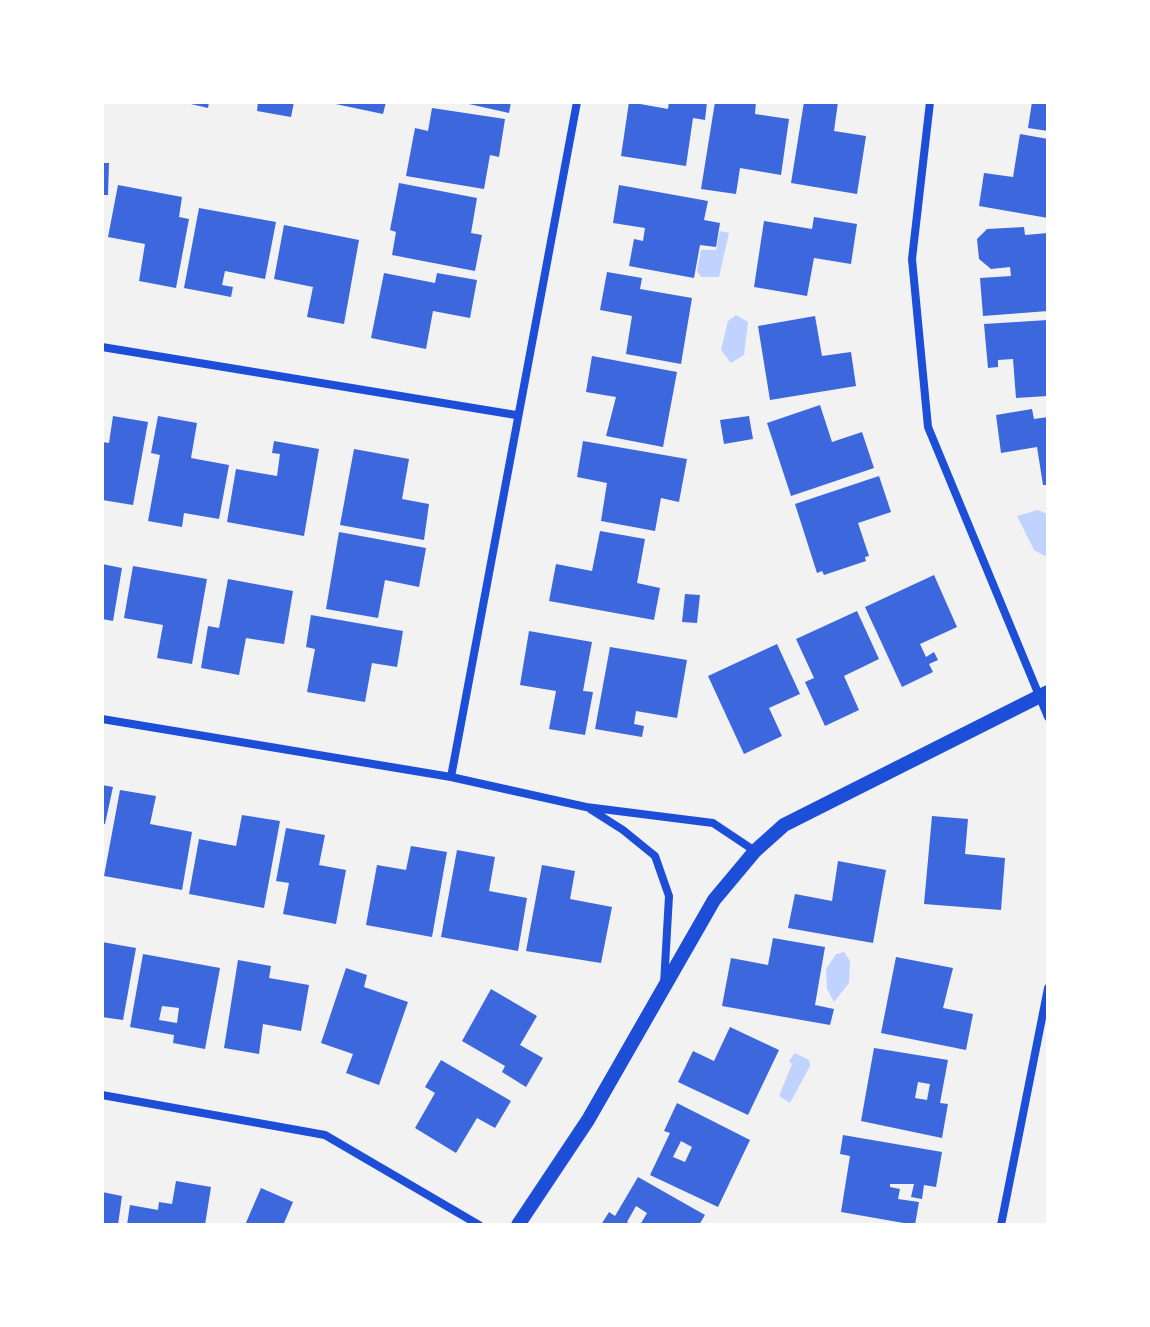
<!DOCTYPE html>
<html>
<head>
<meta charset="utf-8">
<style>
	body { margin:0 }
	#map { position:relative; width:1150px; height:1327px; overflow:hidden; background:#f2f2f2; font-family:"Exo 2",sans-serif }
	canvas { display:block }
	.frame { position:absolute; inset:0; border:104px solid #fff; pointer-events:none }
</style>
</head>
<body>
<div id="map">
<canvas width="1150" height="1327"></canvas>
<div class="frame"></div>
</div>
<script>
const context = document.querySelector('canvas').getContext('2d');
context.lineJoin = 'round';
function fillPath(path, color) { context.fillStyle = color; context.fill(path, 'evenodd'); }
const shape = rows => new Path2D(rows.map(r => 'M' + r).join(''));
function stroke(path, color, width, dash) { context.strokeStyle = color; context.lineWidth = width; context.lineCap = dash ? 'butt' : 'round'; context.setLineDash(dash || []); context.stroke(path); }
fillPath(shape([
	[720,231,729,233,719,277,701,277,697,271,701,250,716,250],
	[736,315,748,322,744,355,731,363,721,350,728,321],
	[1038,510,1047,514,1048,555,1045,556,1034,550,1017,516],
	[844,952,850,961,849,983,834,1002,827,989,826,969,836,954],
	[795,1053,809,1060,810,1066,790,1103,779,1096,792,1064,789,1061]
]), '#bfd3fe');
fillPath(shape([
	[182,102,209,102,208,108],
	[258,102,294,102,291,117,257,111],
	[326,102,386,102,383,114],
	[460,102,511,102,509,113],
	[629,102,668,109,669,102,707,102,705,120,693,118,686,166,621,156],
	[715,102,756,102,755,114,789,119,781,175,740,168,736,194,701,189],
	[804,102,838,102,834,131,866,136,857,194,791,183],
	[1032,102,1048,102,1048,131,1028,128],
	[432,108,505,119,499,157,490,155,484,189,406,176,415,128,428,131],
	[1020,134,1048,139,1048,218,979,206,984,173,1013,177],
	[102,163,109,163,108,195,102,195],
	[399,183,477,198,471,233,482,235,475,271,392,255,396,232,390,230],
	[118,185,182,197,179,217,189,219,176,288,139,281,145,244,108,237],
	[619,185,708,201,704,220,720,223,716,247,700,245,694,278,629,266,634,239,643,241,645,228,613,223],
	[199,208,276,222,265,279,225,271,222,285,233,287,231,297,184,288],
	[814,217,857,224,851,264,814,258,807,296,754,287,764,221,812,229],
	[284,225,359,240,344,324,307,317,313,287,274,279],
	[1024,227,1025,235,1048,233,1048,311,983,316,980,278,1011,276,1010,267,991,269,979,259,977,239,987,229],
	[607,272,642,278,640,289,692,298,681,364,626,354,632,316,600,310],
	[384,273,435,283,437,273,477,280,470,318,433,311,426,349,371,338],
	[815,316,822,356,851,352,856,386,770,400,758,326],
	[1048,320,1048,396,1016,398,1013,359,998,360,998,367,988,368,984,324],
	[592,356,677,372,663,447,606,436,616,397,586,392],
	[820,405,832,442,862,432,874,468,791,496,767,423],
	[1032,409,1034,419,1048,417,1048,485,1043,485,1037,447,1001,453,996,415],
	[113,416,148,422,133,505,102,500,102,442,109,443],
	[158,416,197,423,191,458,229,465,219,519,184,513,182,527,148,521,160,455,151,453],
	[749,416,753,439,724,444,720,420],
	[274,441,319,449,304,536,227,522,236,469,277,476,280,454,272,453],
	[583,441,687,459,679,502,661,498,655,531,601,521,607,483,577,477],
	[354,449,409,459,402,499,429,504,424,540,340,525],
	[879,476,891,512,858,523,869,556,865,557,866,561,824,575,822,571,817,573,795,504],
	[600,531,645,539,637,583,660,588,654,620,549,601,556,564,592,571],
	[339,532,426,548,419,587,385,580,378,618,326,609],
	[102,564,122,568,113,621,102,619],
	[133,566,207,579,192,664,157,658,163,625,124,618],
	[934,575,957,627,920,644,926,657,934,652,938,660,929,664,933,672,902,687,865,607],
	[228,579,293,591,284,644,246,638,239,675,201,668,208,626,219,628],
	[685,594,700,595,697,623,682,622],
	[857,611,879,659,844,676,859,710,825,726,805,682,814,678,796,639],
	[311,615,403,631,397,667,372,663,365,702,307,692,315,649,306,647],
	[529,631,592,642,583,691,593,692,585,735,549,729,556,691,520,685],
	[777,644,800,694,769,708,782,736,744,754,708,676],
	[610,647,687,660,677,718,636,711,634,724,644,726,642,737,595,729],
	[102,785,113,787,105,824,102,824],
	[120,790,156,796,150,824,192,832,182,890,104,876],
	[242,815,280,821,264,908,189,894,199,839,236,846],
	[932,816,968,819,965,854,1005,858,1001,910,924,904],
	[286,828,325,835,319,865,346,870,336,924,283,914,289,883,276,881],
	[411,846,447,852,432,937,366,925,377,865,406,870],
	[457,850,495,857,489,891,527,898,518,951,441,937],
	[838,861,886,870,873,943,788,928,795,894,832,901],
	[542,865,575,871,570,899,612,907,601,963,526,951],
	[773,938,825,947,815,1005,834,1009,830,1025,722,1006,731,958,768,965],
	[102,942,136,948,123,1020,102,1017],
	[143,954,220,968,205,1049,173,1043,174,1035,130,1027],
	[162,1006,179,1008,177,1023,159,1020],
	[896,957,953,968,943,1008,973,1014,966,1050,881,1033],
	[238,960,271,966,269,978,309,985,301,1031,263,1024,259,1054,224,1048],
	[346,968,367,975,364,987,408,1002,379,1085,346,1073,353,1054,321,1043],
	[491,989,537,1016,520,1045,543,1058,526,1087,502,1072,505,1066,462,1041],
	[730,1027,779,1050,748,1115,678,1082,693,1051,714,1061],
	[874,1048,948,1060,940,1103,948,1104,942,1138,861,1121],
	[918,1082,930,1084,927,1100,915,1098],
	[441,1060,511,1101,495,1128,477,1118,456,1153,415,1128,435,1093,425,1087],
	[677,1103,750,1140,718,1207,650,1175,670,1133,664,1131],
	[681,1141,692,1147,685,1162,673,1157],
	[843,1135,942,1152,936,1187,924,1185,922,1199,911,1197,914,1184,890,1184,890,1187,900,1189,898,1199,919,1202,915,1225,841,1212,850,1156,840,1154],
	[638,1177,705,1215,699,1225,640,1225,647,1213,636,1206,627,1222,632,1225,601,1225,609,1212,615,1216],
	[176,1181,211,1187,205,1225,127,1225,130,1205,158,1210,159,1202,172,1204],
	[261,1188,293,1202,284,1223,289,1225,245,1225],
	[102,1192,122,1196,118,1225,102,1225]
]), '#3d67dc');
stroke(shape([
	[930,102,912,259,928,427,1048,717],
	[102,347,516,415],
	[102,719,451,777,586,807,713,823,755,851],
	[451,777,577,102],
	[590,809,623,830,655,856,669,896,664,984],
	[102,1095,325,1135,479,1225],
	[1001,1225,1048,988]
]), '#1d4ed8', 8);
stroke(shape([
	[518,1225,588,1120,714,900,755,851,784,825,1048,692]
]), '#1d4ed8', 14);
</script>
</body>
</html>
